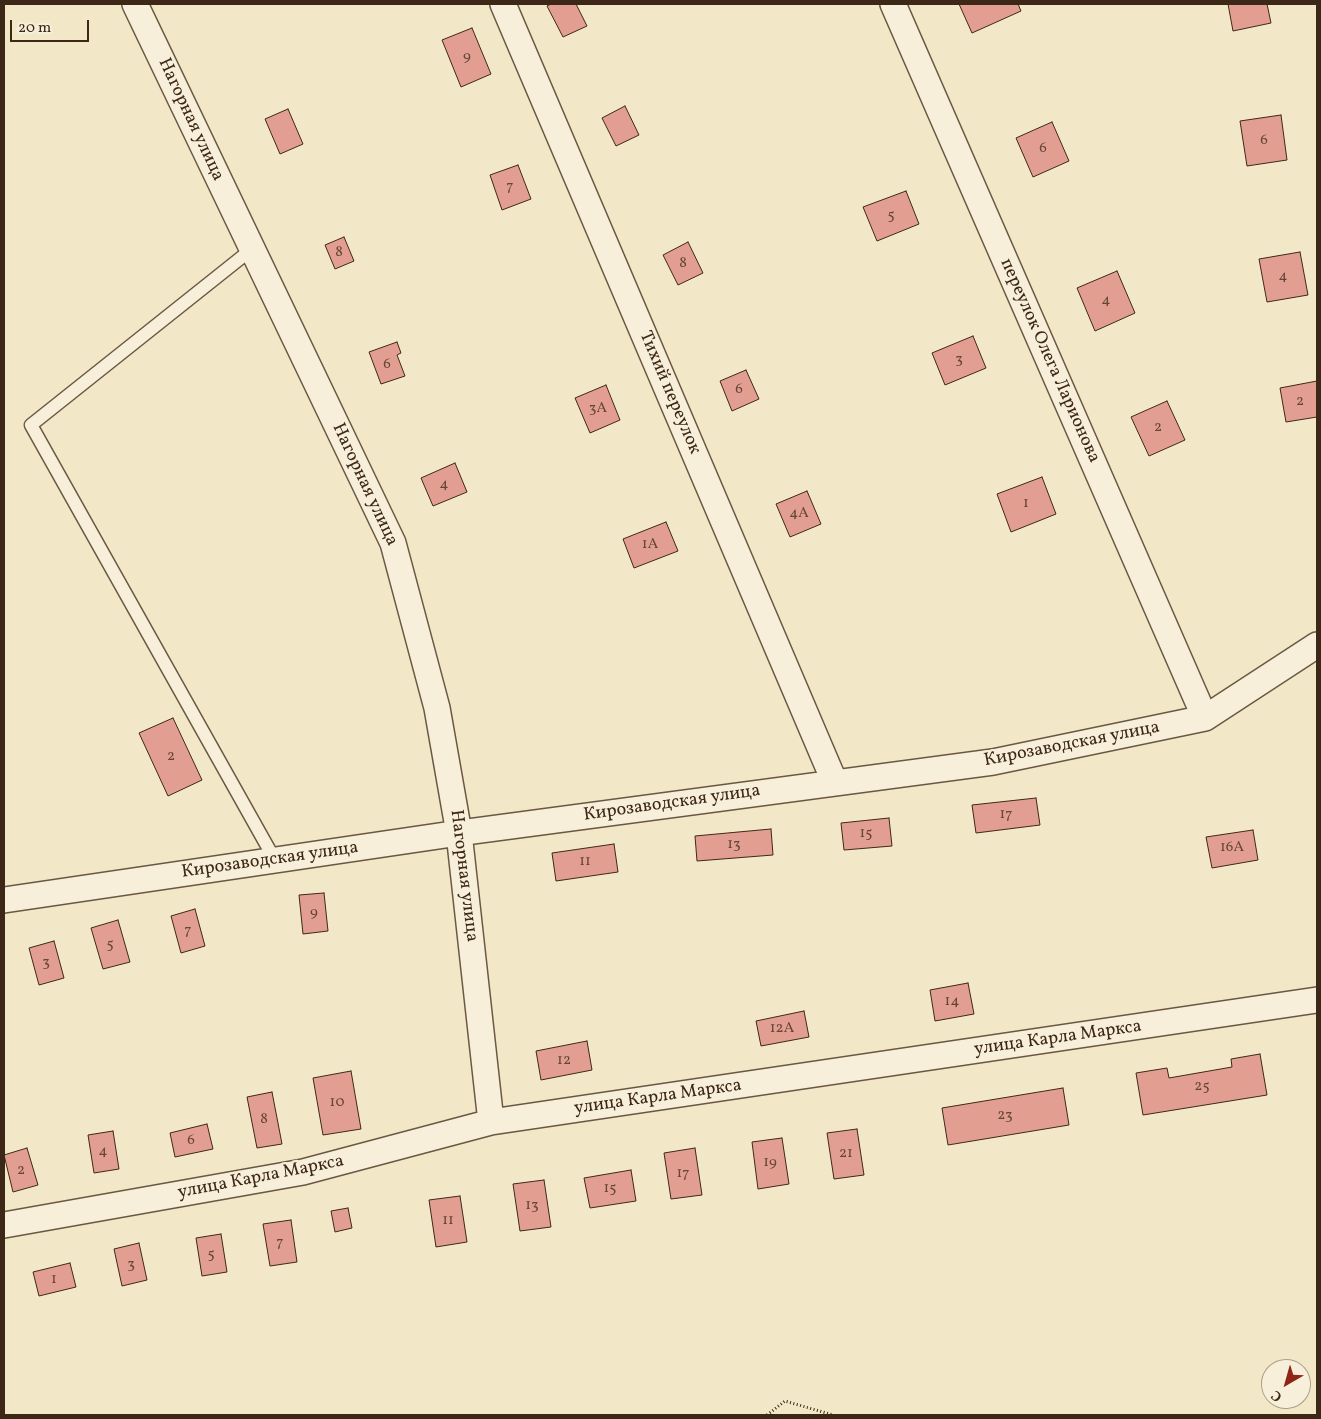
<!DOCTYPE html>
<html>
<head>
<meta charset="utf-8">
<style>
	body { margin:0 }
	#map { position:relative; width:1321px; height:1419px; overflow:hidden; background:#f2e7c6; font-family:Vollkorn,serif }
	canvas { display:block }
	.frame { position:absolute; inset:0; border:5px solid #3d2817; pointer-events:none }
	.north { position:absolute; left:1261px; top:1359px; width:50px; height:50px; box-sizing:border-box; background:#f7efda; border:1px solid #ad9f8c; border-radius:50%; rotate:218deg; font-size:14px; font-weight:700; line-height:20px; text-align:center; color:#3d2817 }
	.north::after { content:''; display:block; margin:auto; width:18px; height:22px; background:#8f2418; clip-path:polygon(50% 0,100% 100%,50% 72%,0 100%) }
	.scale { position:absolute; left:10px; top:20px; width:79px; height:22px; box-sizing:border-box; border:2px solid #3d2817; border-top:0; padding-left:6px; font-size:15px; line-height:18px; white-space:nowrap; color:#3d2817; -webkit-text-stroke:4px #f7efda; paint-order:stroke }
</style>
</head>
<body>
<div id="map">
<canvas width="1321" height="1419"></canvas>
<div class="frame"></div>
<div class="north">С</div>
<div class="scale">20 m</div>
</div>
<script>
const context = document.querySelector('canvas').getContext('2d');
context.lineJoin = 'round';
function fillPath(path, color) { context.fillStyle = color; context.fill(path, 'evenodd'); }
const shape = rows => new Path2D(rows.map(r => 'M' + r).join(''));
function stroke(path, color, width, dash) { context.strokeStyle = color; context.lineWidth = width; context.lineCap = dash ? 'butt' : 'round'; context.setLineDash(dash || []); context.stroke(path); }
function drawText(font, color, halo, rows, align = 'center') {
  context.font = font + ' Vollkorn,serif'; context.lineWidth = 4.5; context.setLineDash([]); context.textBaseline = 'middle'; context.strokeStyle = halo; context.fillStyle = color; for (const [text, x, y, turn = 0] of rows) {
    context.save(); context.translate(x, y); context.rotate((+turn || 0) * Math.PI / 180); context.textAlign = isNaN(turn) ? turn : align; if (halo) context.strokeText(text, 0, 0); context.fillText(text, 0, 0); context.restore();
  }
}
const building = shape([
	[551,4,576,4,587,26,563,37,547,6,551,4],
	[959,4,1018,4,1021,11,972,33,959,4],
	[1228,4,1267,4,1271,23,1233,31,1228,4],
	[472,28,491,74,461,87,442,40,472,28],
	[625,106,639,135,616,146,602,118,625,106],
	[288,109,303,144,280,154,265,119,288,109],
	[1281,115,1287,160,1247,166,1240,121,1281,115],
	[1052,122,1069,161,1033,177,1016,138,1052,122],
	[518,165,531,199,502,210,490,175,518,165],
	[906,191,919,224,877,241,863,207,906,191],
	[344,237,354,261,335,269,325,245,344,237],
	[688,242,703,273,678,285,663,255,688,242],
	[1300,252,1308,295,1267,302,1259,259,1300,252],
	[1117,271,1135,313,1095,331,1077,288,1117,271],
	[973,336,986,368,945,385,932,353,973,336],
	[397,342,401,353,397,355,405,376,381,384,369,352,397,342],
	[746,370,759,399,732,411,720,381,746,370],
	[1317,381,1317,417,1286,422,1280,388,1317,381],
	[606,385,620,420,590,433,575,398,606,385],
	[1167,401,1185,440,1149,456,1131,417,1167,401],
	[455,463,467,492,433,506,421,478,455,463],
	[1042,477,1056,514,1011,532,997,494,1042,477],
	[807,491,821,524,790,537,776,504,807,491],
	[666,522,678,551,634,568,623,539,666,522],
	[173,718,202,780,168,796,139,733,173,718],
	[1036,798,1040,825,976,833,972,805,1036,798],
	[889,818,892,846,844,850,841,823,889,818],
	[771,829,773,855,697,861,695,836,771,829],
	[1253,830,1258,860,1212,868,1206,837,1253,830],
	[614,844,618,872,556,881,552,853,614,844],
	[324,893,328,931,303,934,299,895,324,893],
	[195,909,205,946,181,953,171,916,195,909],
	[118,920,130,962,103,969,91,928,118,920],
	[54,941,64,978,39,985,29,948,54,941],
	[968,983,974,1014,935,1021,930,990,968,983],
	[804,1011,809,1037,761,1046,756,1021,804,1011],
	[587,1041,592,1070,541,1080,536,1051,587,1041],
	[1260,1054,1267,1095,1143,1115,1136,1073,1167,1068,1169,1078,1232,1067,1231,1059,1260,1054],
	[351,1071,361,1129,323,1135,313,1078,351,1071],
	[1063,1088,1069,1125,948,1145,942,1108,1063,1088],
	[272,1092,282,1144,257,1148,247,1097,272,1092],
	[207,1124,213,1149,175,1157,170,1133,207,1124],
	[857,1129,864,1175,834,1179,827,1133,857,1129],
	[113,1131,119,1169,94,1173,88,1135,113,1131],
	[782,1138,789,1184,758,1189,752,1142,782,1138],
	[27,1148,38,1185,13,1192,4,1155,27,1148],
	[695,1148,702,1195,671,1199,664,1153,695,1148],
	[631,1170,636,1201,590,1208,584,1178,631,1170],
	[544,1180,551,1227,520,1231,513,1184,544,1180],
	[460,1196,467,1242,436,1247,429,1200,460,1196],
	[348,1208,352,1228,335,1232,331,1211,348,1208],
	[291,1220,297,1262,270,1266,263,1224,291,1220],
	[221,1234,227,1272,202,1276,196,1238,221,1234],
	[139,1243,147,1280,122,1286,114,1249,139,1243],
	[70,1263,76,1287,39,1296,33,1272,70,1263]
]);
fillPath(building, '#e39e92');
stroke(building, '#3d2817', 1);
const lane = shape([
	[252,249,31,425,275,860]
]);
const street = shape([
	[135,4,393,543,437,708,459,833,491,1122],
	[503,4,835,783],
	[893,4,1205,718],
	[4,900,459,833,993,762,1205,718,1317,645],
	[4,1225,303,1172,491,1122,1317,1000]
]);
stroke(lane, '#6a5843', 15);
stroke(street, '#6a5843', 28);
stroke(shape([
	[767,1415,785,1401,833,1415]
]), '#3d2817', 3, [1, 2.5]);
stroke(lane, '#f7efda', 12);
stroke(street, '#f7efda', 25);
drawText('15px', '#664636', null, [
	["9",467,57],
	["6",1264,141],
	["6",1043,149],
	["7",510,187],
	["5",891,216],
	["8",339,253],
	["8",683,264],
	["4",1283,277],
	["4",1106,301],
	["3",959,360],
	["6",387,365],
	["6",739,390],
	["2",1300,402],
	["3А",598,409],
	["2",1158,428],
	["4",444,485],
	["1",1026,504],
	["4А",799,514],
	["1А",650,545],
	["2",171,757],
	["17",1006,815],
	["15",866,834],
	["13",734,845],
	["16А",1232,848],
	["11",585,862],
	["9",314,913],
	["7",188,931],
	["5",110,945],
	["3",46,963],
	["14",952,1002],
	["12А",782,1029],
	["12",564,1061],
	["25",1202,1087],
	["10",337,1103],
	["23",1005,1116],
	["8",264,1120],
	["6",191,1141],
	["4",103,1152],
	["21",846,1154],
	["19",770,1163],
	["2",21,1171],
	["17",683,1174],
	["15",610,1189],
	["13",532,1206],
	["11",448,1221],
	["7",280,1243],
	["5",211,1255],
	["3",131,1265],
	["1",54,1280]
]);
drawText('18px', '#3d2817', '#f7efda', [
	["Нагорная улица",190,120,65],
	["переулок Олега Ларионова",1049,361,66],
	["Тихий переулок",669,393,67],
	["Нагорная улица",364,485,65],
	["Кирозаводская улица",1072,745,-11],
	["Кирозаводская улица",672,804,-8],
	["Кирозаводская улица",270,861,-8],
	["Нагорная улица",463,876,83],
	["улица Карла Маркса",1058,1039,-8],
	["улица Карла Маркса",658,1098,-8],
	["улица Карла Маркса",261,1178,-11]
]);
</script>
</body>
</html>
